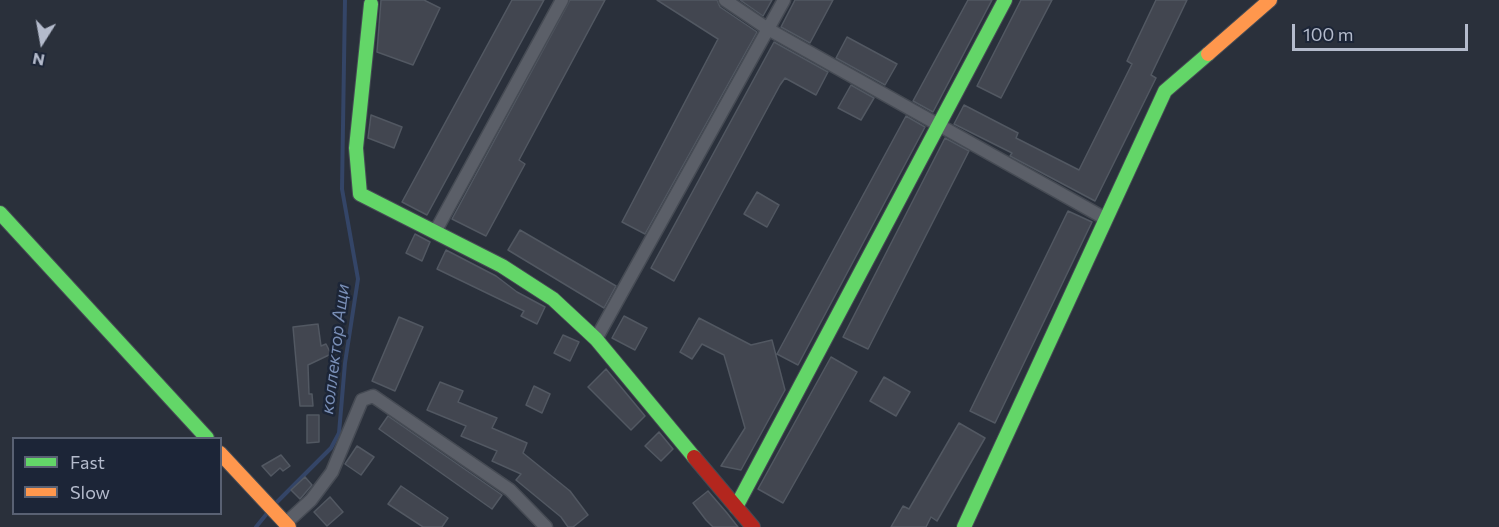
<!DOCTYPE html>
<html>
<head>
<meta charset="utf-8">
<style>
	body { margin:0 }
	#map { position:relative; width:1499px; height:527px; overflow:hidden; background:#2a303b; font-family:Commissioner,sans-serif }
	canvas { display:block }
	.legend { position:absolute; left:12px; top:437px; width:210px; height:78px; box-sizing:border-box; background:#1c2537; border:2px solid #596173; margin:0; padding:8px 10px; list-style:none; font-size:18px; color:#b4bbcc }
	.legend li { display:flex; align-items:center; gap:12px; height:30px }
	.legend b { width:30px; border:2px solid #596173 }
	.north { position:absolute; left:12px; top:12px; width:60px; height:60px; -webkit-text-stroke:4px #1c2537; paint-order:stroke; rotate:191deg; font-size:16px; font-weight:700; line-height:24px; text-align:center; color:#b4bbcc }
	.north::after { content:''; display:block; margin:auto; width:21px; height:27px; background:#b4bbcc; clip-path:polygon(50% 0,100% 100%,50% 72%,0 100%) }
	.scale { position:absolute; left:1292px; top:24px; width:176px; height:27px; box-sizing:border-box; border:3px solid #b4bbcc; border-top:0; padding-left:8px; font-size:18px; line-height:21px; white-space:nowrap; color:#b4bbcc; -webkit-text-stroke:4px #1c2537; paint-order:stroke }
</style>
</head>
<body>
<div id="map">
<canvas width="1499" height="527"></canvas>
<ul class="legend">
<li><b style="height:8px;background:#63d668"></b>Fast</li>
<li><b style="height:8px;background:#ff974d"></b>Slow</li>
</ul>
<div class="north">N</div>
<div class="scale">100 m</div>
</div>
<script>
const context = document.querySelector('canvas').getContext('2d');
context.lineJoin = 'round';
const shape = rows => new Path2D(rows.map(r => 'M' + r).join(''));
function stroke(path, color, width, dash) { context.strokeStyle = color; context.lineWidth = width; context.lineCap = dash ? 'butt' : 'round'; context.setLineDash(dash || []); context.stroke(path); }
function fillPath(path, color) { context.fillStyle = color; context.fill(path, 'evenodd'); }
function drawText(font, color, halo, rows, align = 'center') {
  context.font = font + ' Commissioner,sans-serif'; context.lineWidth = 5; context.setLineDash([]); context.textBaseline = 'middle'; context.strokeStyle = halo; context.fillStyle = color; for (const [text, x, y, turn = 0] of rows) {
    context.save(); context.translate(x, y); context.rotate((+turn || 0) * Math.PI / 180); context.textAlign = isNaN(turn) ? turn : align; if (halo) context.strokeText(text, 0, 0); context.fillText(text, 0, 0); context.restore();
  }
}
stroke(shape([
	[276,503,331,448,339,433,345,363,358,279,342,189,345,0],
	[256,527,269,511]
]), '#344567', 4);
const building = shape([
	[381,0,424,0,440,8,413,65,377,52,381,0],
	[512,0,544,0,427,215,402,202,512,0],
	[570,0,605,0,519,160,525,164,486,236,452,219,570,0],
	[657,0,717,0,720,7,757,32,645,234,622,222,718,39,657,0],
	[740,0,772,0,763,16,740,0],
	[795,0,833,0,810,43,781,27,795,0],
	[968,0,992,0,933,112,913,101,968,0],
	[1021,0,1052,0,1001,98,977,86,1021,0],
	[1156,0,1187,0,1151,75,1156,78,1095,201,1010,156,1012,153,954,124,964,105,1018,133,1016,138,1079,170,1132,64,1127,61,1156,0],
	[847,37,897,64,885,85,836,58,847,37],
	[774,42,828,72,816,95,785,78,780,85,674,281,651,268,774,42],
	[851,85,874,98,861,120,838,108,851,85],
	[371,115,402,127,394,148,368,138,371,115],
	[906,116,925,127,798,365,777,354,906,116],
	[945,138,969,151,868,349,843,337,945,138],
	[757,192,779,205,767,227,744,214,757,192],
	[1068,211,1092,222,995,423,970,411,1068,211],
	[520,230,616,286,604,308,508,250,520,230],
	[415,234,430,242,422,261,406,253,415,234],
	[446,250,496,276,517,292,545,307,537,324,521,316,524,311,437,269,446,250],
	[624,316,647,328,635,350,612,338,624,316],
	[399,317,423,327,395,391,372,381,399,317],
	[699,318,751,345,772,340,785,390,741,470,721,466,745,428,724,355,702,344,692,359,680,352,699,318],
	[318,324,321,346,326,344,331,354,308,365,309,394,312,394,313,406,300,406,293,327,318,324],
	[563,335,579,342,570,361,554,353,563,335],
	[831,357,857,372,783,503,758,489,831,357],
	[606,369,645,416,631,430,588,387,606,369],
	[884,377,910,392,896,416,870,401,884,377],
	[440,382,463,391,458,402,497,418,492,428,527,443,523,453,570,491,588,515,573,527,568,527,561,517,516,480,521,474,492,461,497,451,461,436,466,426,427,410,440,382],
	[534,386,550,394,542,413,526,405,534,386],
	[307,415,319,415,319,442,307,443,307,415],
	[388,416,502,495,492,509,379,429,388,416],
	[959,423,985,438,937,521,931,517,926,527,891,527,903,506,909,509,959,423],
	[659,432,673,449,661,461,645,446,659,432],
	[357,446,374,457,361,475,345,464,357,446],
	[281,455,290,466,283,471,280,468,271,476,262,466,281,455],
	[305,477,312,485,300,499,291,490,305,477],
	[401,486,448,518,442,527,423,527,388,504,401,486],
	[708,491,727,513,738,527,713,527,706,520,693,503,708,491],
	[330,497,343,512,327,526,314,512,330,497]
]);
fillPath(building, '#424650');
stroke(building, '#525862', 1.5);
const street = shape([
	[725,0,768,29,1106,219],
	[435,232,562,0],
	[596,339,784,0],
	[286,523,311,500,332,472,362,400,373,396,510,490,546,527]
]);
const fast = shape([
	[371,4,356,148,360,194,502,266,553,299,596,339,694,457],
	[0,213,207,438],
	[736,507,1005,0],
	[964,527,1165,91,1208,54]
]);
const slow = shape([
	[1208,54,1270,0],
	[220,453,289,527]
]);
const jam = shape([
	[694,457,753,527]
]);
stroke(street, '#464b54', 15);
stroke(fast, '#464b54', 16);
stroke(slow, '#464b54', 16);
stroke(jam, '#464b54', 16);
stroke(street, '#5b5f68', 12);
stroke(fast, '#63d668', 14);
stroke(slow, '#ff974d', 14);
stroke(jam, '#b3261e', 14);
drawText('italic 18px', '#798eb6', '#1c2537', [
	["коллектор Ащи",335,349,-83]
]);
</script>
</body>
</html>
